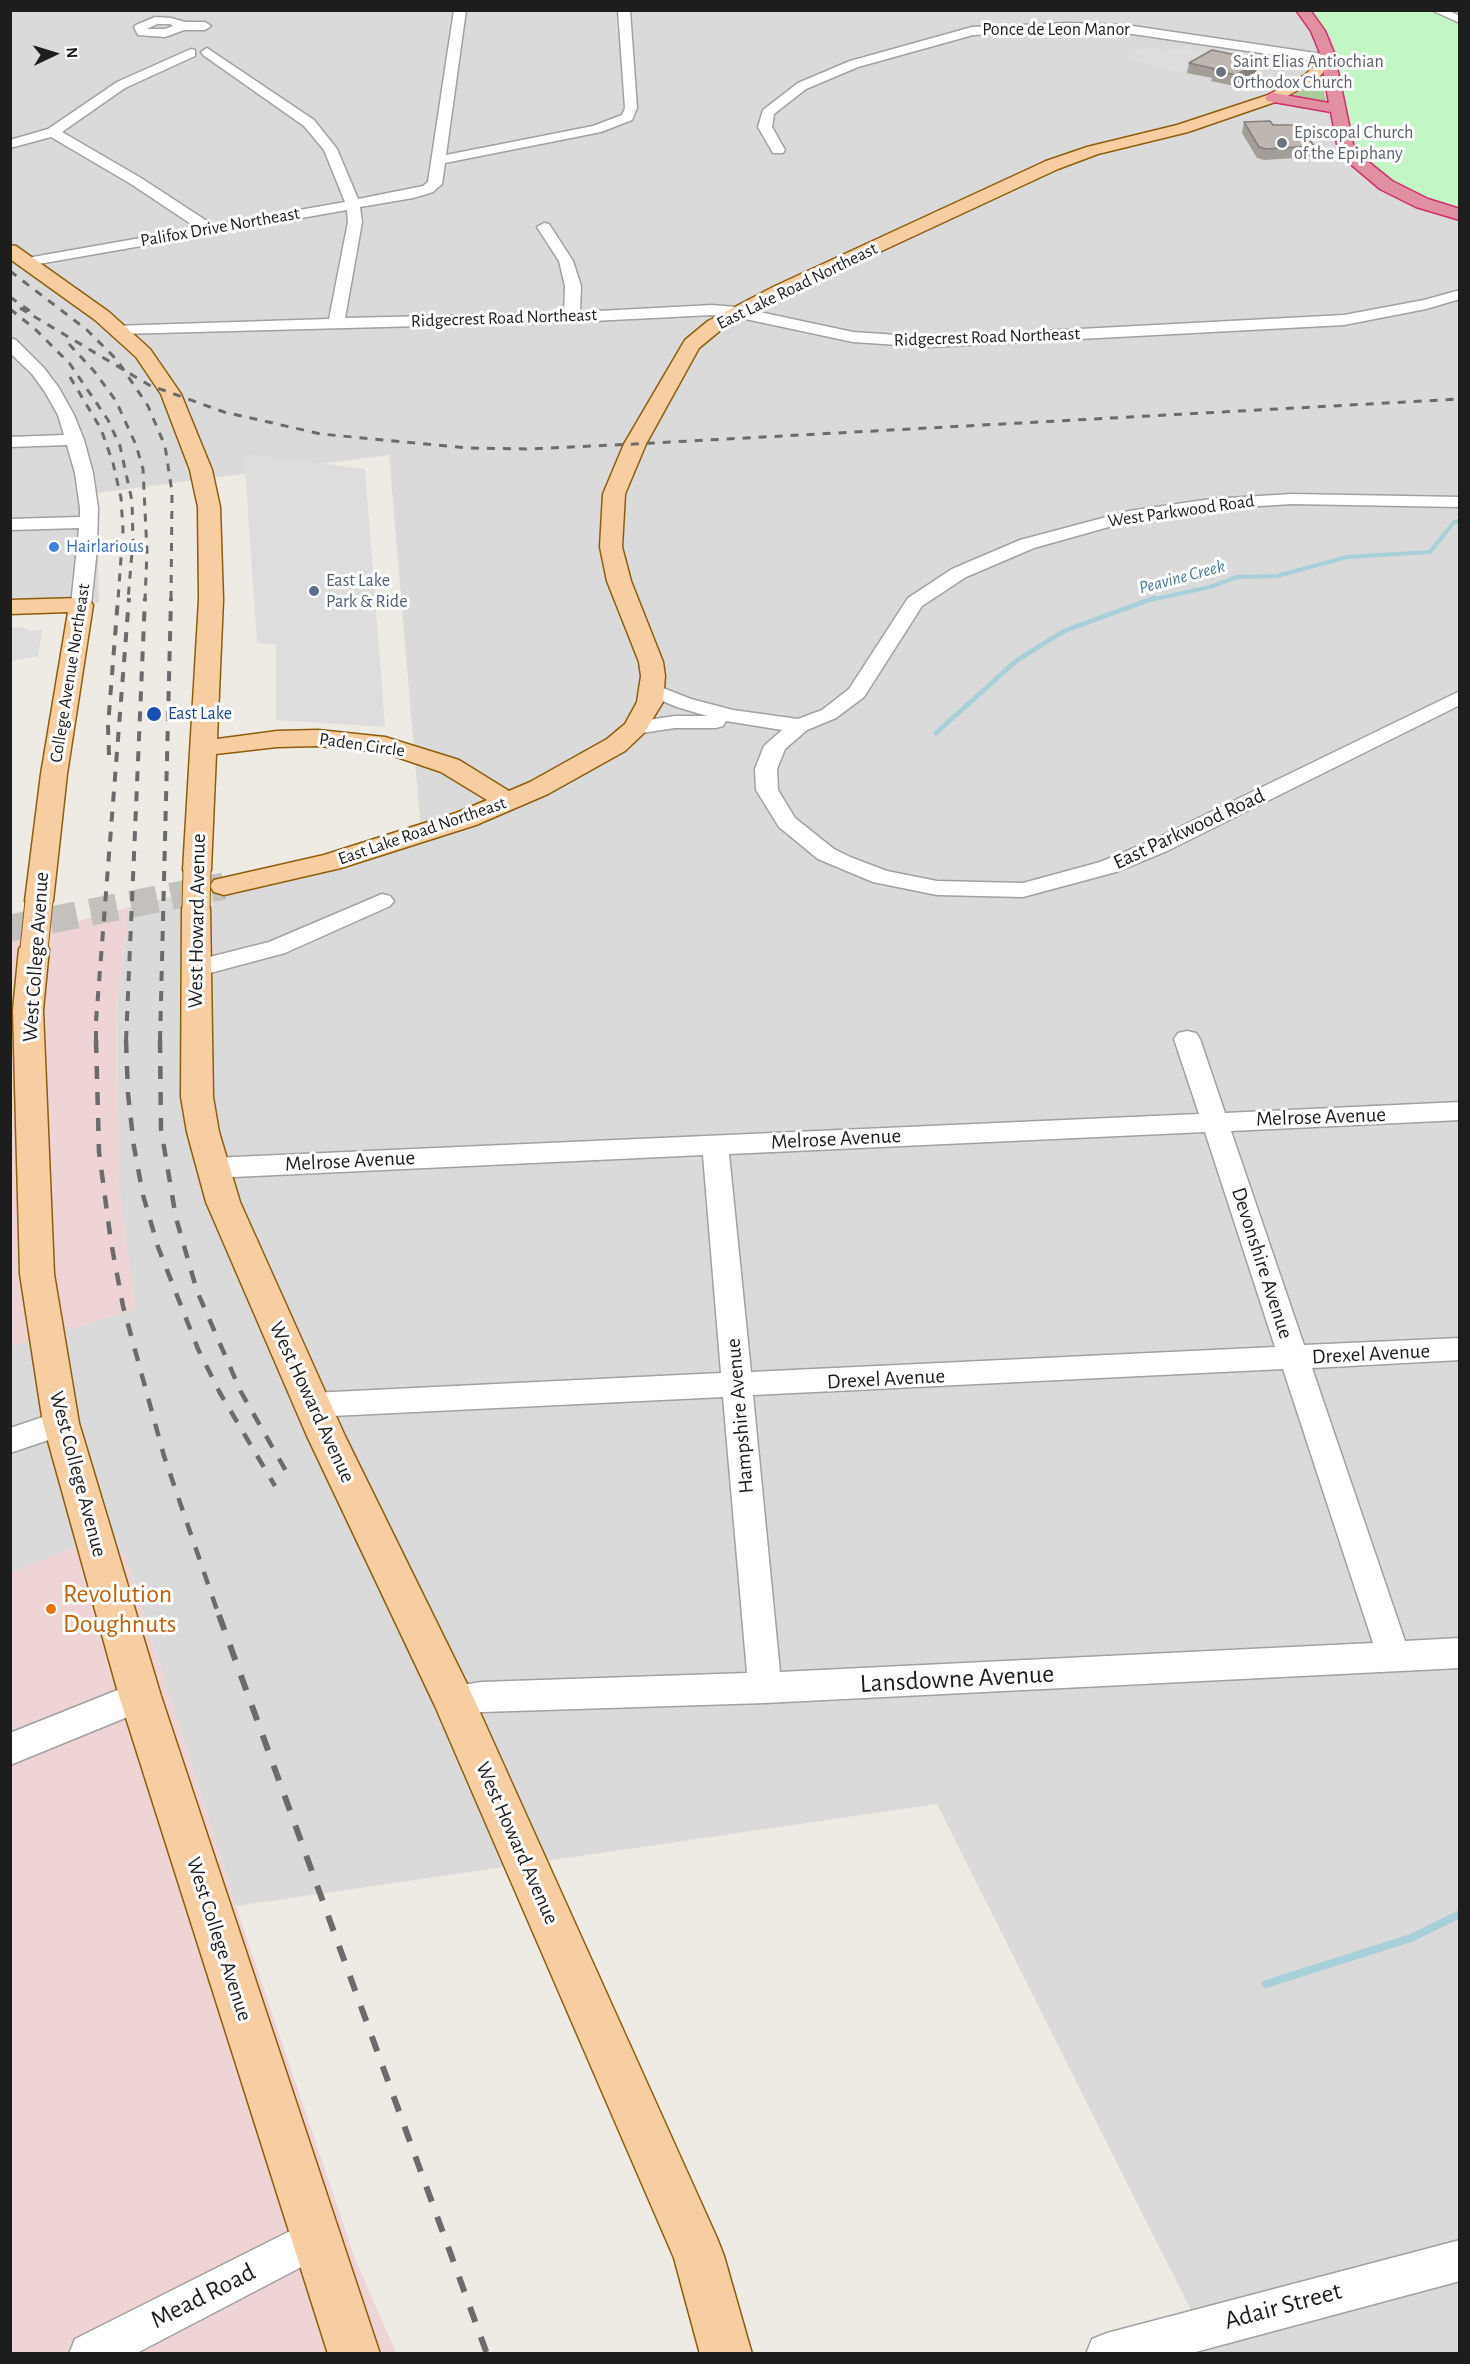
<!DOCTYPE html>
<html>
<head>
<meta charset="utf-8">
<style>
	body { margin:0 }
	#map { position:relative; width:1470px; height:2364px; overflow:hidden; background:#eeeae4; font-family:"Alegreya Sans",sans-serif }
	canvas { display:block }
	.frame { position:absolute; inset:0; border:12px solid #1d1d1d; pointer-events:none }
	.north { position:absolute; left:24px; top:24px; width:60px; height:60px; -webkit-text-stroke:4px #fff; paint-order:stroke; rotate:86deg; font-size:16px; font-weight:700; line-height:24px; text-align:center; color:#1d1d1d }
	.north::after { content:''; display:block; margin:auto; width:21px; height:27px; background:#1d1d1d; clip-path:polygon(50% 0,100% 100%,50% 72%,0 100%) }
</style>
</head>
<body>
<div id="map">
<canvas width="1470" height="2364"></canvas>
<div class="frame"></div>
<div class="north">N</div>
</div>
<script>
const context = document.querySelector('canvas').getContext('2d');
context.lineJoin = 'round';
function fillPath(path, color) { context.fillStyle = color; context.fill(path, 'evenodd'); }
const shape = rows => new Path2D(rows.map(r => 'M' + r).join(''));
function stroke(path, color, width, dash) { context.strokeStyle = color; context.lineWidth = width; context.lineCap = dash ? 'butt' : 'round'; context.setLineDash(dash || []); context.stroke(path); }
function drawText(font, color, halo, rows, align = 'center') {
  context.font = font + ' "Alegreya Sans",sans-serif'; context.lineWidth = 6; context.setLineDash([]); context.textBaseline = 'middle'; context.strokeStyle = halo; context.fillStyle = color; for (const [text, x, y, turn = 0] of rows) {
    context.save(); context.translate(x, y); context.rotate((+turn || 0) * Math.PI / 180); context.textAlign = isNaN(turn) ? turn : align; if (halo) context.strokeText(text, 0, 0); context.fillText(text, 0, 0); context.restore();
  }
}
fillPath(shape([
	[11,11,1459,11,1459,2353,1173,2353,1206,2340,937,1804,236,1906,126,1557,99,1537,11,1573,11,1347,135,1309,119,1185,117,1006,127,928,127,908,421,832,389,455,96,493,99,603,11,608]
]), '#dbdada');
fillPath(shape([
	[127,908,127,928,117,1006,119,1185,136,1309,11,1347,11,939],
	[99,1537,126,1557,236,1906,355,2259,396,2353,11,2354,11,1573]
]), '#eed4d4');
fillPath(shape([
	[1321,78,1326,101,1293,96]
]), '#abcb9b');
fillPath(shape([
	[1311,11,1429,11,1459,23,1459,211,1436,204,1385,178,1361,157,1354,139,1332,38]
]), '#c3f6c5');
fillPath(shape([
	[1142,48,1170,51,1174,48,1209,52,1180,73,1125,58],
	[244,454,365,469,385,727,276,720,276,644,257,643],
	[11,627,25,628,29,631,42,630,38,656,11,661]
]), '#ddd');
stroke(shape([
	[1150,600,1210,587,1237,577,1277,576,1347,557,1430,552,1454,522,1460,521]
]), '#a7d0d9', 4);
stroke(shape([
	[936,733,1016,661,1064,631,1154,598]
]), '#a7d0d9', 5);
stroke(shape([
	[1266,1984,1411,1938,1460,1914]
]), '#a7d0d9', 8);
stroke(shape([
	[10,928,224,886]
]), '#c4c1bc', 27, [27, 14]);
const minor = shape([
	[454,10,466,10,446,155,593,126,622,115,625,108,618,10,630,10,637,108,632,120,601,132,445,163,442,184,433,192,413,198,360,207,362,222,345,318,564,313,565,286,559,261,537,227,544,223,549,224,573,261,581,286,580,312,712,305,736,307,853,332,929,337,1344,315,1424,300,1460,290,1460,299,1426,309,1344,325,929,347,853,342,736,317,712,315,572,322,119,334,113,332,111,329,113,326,329,319,348,222,347,210,27,266,20,262,27,258,197,228,131,184,51,137,10,148,10,140,48,129,117,82,191,49,195,50,195,56,125,88,62,132,141,178,213,225,345,202,324,150,304,126,203,55,201,52,207,48,314,120,337,149,358,199,423,186,428,182,454,10],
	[1431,10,1447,10,1460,16,1460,23,1431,10],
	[155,17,171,18,185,22,205,22,211,26,205,30,184,30,165,37,138,35,134,27,136,25,155,17],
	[157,24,170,24,173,26,165,29,147,29,157,24],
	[1069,23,1126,25,1329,55,1335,59,1329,63,1126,33,1069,31,973,35,858,67,806,89,774,114,772,127,785,150,783,153,773,153,758,127,763,110,798,83,850,61,972,27,1069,23],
	[10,338,16,340,44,368,59,388,74,415,84,440,93,473,98,508,97,549,91,605,88,609,81,611,74,609,71,605,79,528,10,530,10,519,80,517,80,508,75,473,67,445,10,447,10,437,64,435,58,415,45,392,32,374,10,353,10,338],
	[1292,494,1460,497,1460,507,1292,504,1211,509,1130,521,1034,548,966,577,922,606,864,697,836,718,807,730,785,749,777,769,778,790,795,818,834,849,850,857,887,871,937,881,1023,883,1100,862,1151,841,1460,691,1460,705,1167,851,1116,872,1023,897,937,895,873,882,818,859,779,827,756,790,755,769,764,746,782,730,726,721,723,726,716,728,675,728,635,734,628,732,625,728,628,724,635,722,675,716,707,716,677,707,646,694,643,690,646,686,653,684,691,699,733,710,798,719,822,710,849,689,908,598,952,569,1020,540,1129,511,1211,499,1292,494],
	[382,894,390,896,394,901,390,906,285,953,195,977,186,975,183,969,186,963,269,942,382,894],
	[1187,1031,1196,1033,1200,1039,1225,1113,1460,1102,1460,1120,1231,1131,1304,1345,1460,1338,1460,1360,1312,1368,1405,1641,1460,1638,1460,1668,765,1703,482,1712,454,1716,442,1712,437,1701,442,1690,454,1686,482,1682,747,1673,723,1397,312,1417,301,1413,297,1405,301,1397,312,1393,721,1373,703,1155,212,1178,203,1175,199,1168,203,1161,212,1158,1199,1114,1174,1039,1178,1033,1187,1031],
	[1205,1132,1275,1347,751,1372,729,1154,1205,1132],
	[1283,1369,1373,1643,780,1672,753,1395,1283,1369],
	[61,1411,72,1414,76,1423,72,1432,10,1453,10,1428,61,1411],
	[140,1681,152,1685,157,1696,152,1707,10,1765,10,1733,140,1681],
	[316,2218,330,2224,336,2238,330,2252,135,2354,69,2354,75,2339,316,2218],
	[1460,2240,1460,2281,1188,2354,1086,2354,1092,2339,1107,2333,1460,2240]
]);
const major = shape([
	[1329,55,1336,59,1315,81,1278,101,1188,132,1098,154,1058,169,787,295,722,329,699,348,646,444,625,494,622,547,631,581,663,662,665,676,663,702,644,733,625,751,548,794,476,825,341,868,224,895,214,892,210,886,214,880,324,855,456,813,487,800,441,772,382,752,318,746,277,747,216,754,211,870,207,876,197,879,187,876,183,870,199,600,198,507,190,470,161,394,136,357,95,320,10,259,10,245,16,246,109,312,150,349,181,394,212,470,220,507,223,600,217,739,277,731,318,730,385,737,459,760,509,791,530,782,607,739,625,724,637,702,641,676,639,662,607,581,600,547,603,494,624,444,685,340,708,321,773,287,1046,161,1087,147,1177,125,1268,95,1305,75,1324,56,1329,55],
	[81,598,89,600,93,605,67,774,53,901,49,907,39,910,29,907,25,901,41,774,68,612,10,614,10,600,81,598],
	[196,899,206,902,210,908,213,1097,219,1132,240,1202,345,1436,469,1688,717,2238,724,2256,752,2354,700,2354,674,2258,435,1706,307,1436,206,1202,187,1132,181,1097,182,908,186,902,196,899],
	[34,940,44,942,49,949,43,1010,54,1274,79,1423,161,1696,380,2354,328,2354,119,1696,43,1423,20,1274,13,1010,19,949,24,942,34,940]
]);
const highway = shape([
	[1296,10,1310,10,1325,31,1334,53,1353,144,1360,155,1392,181,1428,199,1460,209,1460,220,1416,207,1380,189,1347,161,1337,144,1331,112,1268,101,1265,98,1268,95,1273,93,1329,103,1320,53,1311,31,1296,10]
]);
stroke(minor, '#a1a1a1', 3);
stroke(major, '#8e5d09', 3);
stroke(highway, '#cf2e6c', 3);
fillPath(minor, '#fff');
fillPath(major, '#f6cea1');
fillPath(highway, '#e190a2');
stroke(shape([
	[10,271,87,330,117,360,148,406,165,446,172,492,171,600],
	[10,297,30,311],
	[20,308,149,385,224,412,321,434,469,448,528,449,635,444,1460,399],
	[10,309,35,329,70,364,108,420,120,446,132,501,133,540,128,600],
	[69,344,94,371,116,401,136,445,143,469,147,552,145,600],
	[70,377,101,429,113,463,121,498,123,530,118,600]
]), '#6b6b6b', 3, [8, 8]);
stroke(shape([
	[109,755,108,726,118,598],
	[96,1041,96,1021,129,598],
	[126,1041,145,598],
	[160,1041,171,598]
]), '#6b6b6b', 4, [10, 10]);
stroke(shape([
	[96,1040,99,1152,111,1242,123,1306,164,1456,219,1616],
	[126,1040,128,1094,134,1147,143,1195,158,1247,198,1349,220,1393,275,1486],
	[160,1040,161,1129,176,1218,197,1291,241,1392,290,1478]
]), '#6b6b6b', 4.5, [13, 13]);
stroke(shape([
	[219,1615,487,2354]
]), '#6b6b6b', 6, [16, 16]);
const majorBridge = shape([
	[196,908,197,870],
	[34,949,39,901]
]);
stroke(majorBridge, '#8e5d09', 29, []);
stroke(majorBridge, '#f6cea1', 27);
fillPath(shape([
	[1255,59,1255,62,1258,62,1256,72,1234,86,1211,81,1212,78,1187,73,1189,63],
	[1244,122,1314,146,1312,157,1264,160,1257,158,1242,133]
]), '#a39d98');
fillPath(shape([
	[1255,59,1254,64,1258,62,1256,72,1234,86,1236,75]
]), '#857f7c');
const building = shape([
	[1212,50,1255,59,1252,61,1258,62,1236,75,1213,70,1216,69,1189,63,1212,50],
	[1270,121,1273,125,1300,125,1314,146,1266,149,1259,147,1244,122,1270,121]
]);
fillPath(building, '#beb6b1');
stroke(building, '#857f7c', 1.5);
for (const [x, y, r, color] of [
	[1221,72,6,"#6b7280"],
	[1282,143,6,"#6b7280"],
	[54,547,6,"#3f7fe0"],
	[314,591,6,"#5c6f8a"],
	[154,714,8,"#1a4fb4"],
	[51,1609,6,"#e8710a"]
]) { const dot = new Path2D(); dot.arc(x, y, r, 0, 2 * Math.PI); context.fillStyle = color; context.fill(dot); stroke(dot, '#fff', 2); }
drawText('18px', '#1d1d1d', '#fff', [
	["Ponce de Leon Manor",1056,30],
	["Palifox Drive Northeast",220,227,-10],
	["East Lake Road Northeast",797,286,-26],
	["Ridgecrest Road Northeast",504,318,-2],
	["Ridgecrest Road Northeast",987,337,-2],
	["West Parkwood Road",1181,511,-8],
	["College Avenue Northeast",70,673,-81],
	["Paden Circle",362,745,8],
	["East Lake Road Northeast",422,831,-19]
]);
drawText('18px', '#5b616d', '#fff', [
	["Saint Elias Antiochian",1233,62],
	["Orthodox Church",1233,83],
	["Episcopal Church",1294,133],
	["of the Epiphany",1294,154]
], 'left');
drawText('18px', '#366cbe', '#fff', [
	["Hairlarious",66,547]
], 'left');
drawText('italic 18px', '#4c7aa0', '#fff', [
	["Peavine Creek",1182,577,-15]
]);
drawText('18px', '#4e5e75', '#fff', [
	["East Lake",326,581],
	["Park & Ride",326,602]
], 'left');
drawText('18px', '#164399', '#fff', [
	["East Lake",168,714]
], 'left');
drawText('21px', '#1d1d1d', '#fff', [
	["East Parkwood Road",1189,829,-25],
	["West Howard Avenue",197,921,-89],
	["West College Avenue",36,957,-86],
	["Melrose Avenue",1321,1117,-2],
	["Melrose Avenue",836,1139,-3],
	["Melrose Avenue",350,1161,-3],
	["Devonshire Avenue",1262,1263,72],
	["Drexel Avenue",1371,1354,-3],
	["Drexel Avenue",886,1379,-3],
	["West Howard Avenue",312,1402,65],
	["Hampshire Avenue",740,1416,-95],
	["West College Avenue",78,1474,75],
	["West Howard Avenue",517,1843,66],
	["West College Avenue",219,1939,72]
]);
drawText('26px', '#c56008', '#fff', [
	["Revolution",63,1594],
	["Doughnuts",63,1624]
], 'left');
drawText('26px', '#1d1d1d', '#fff', [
	["Lansdowne Avenue",957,1679,-3],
	["Mead Road",203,2296,-27],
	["Adair Street",1283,2306,-15]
]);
</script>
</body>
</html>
